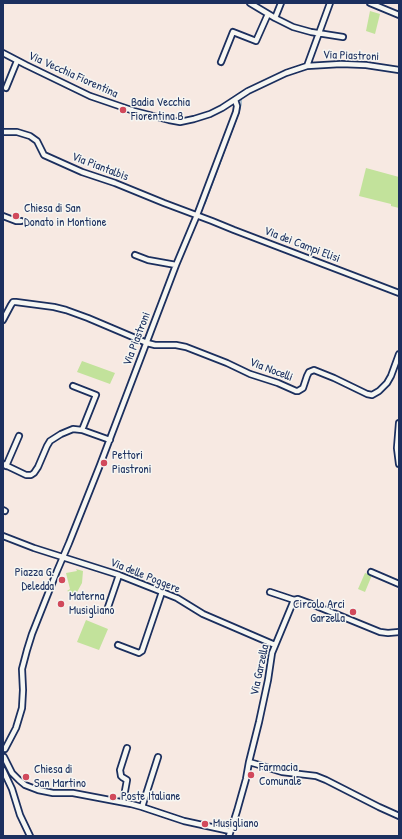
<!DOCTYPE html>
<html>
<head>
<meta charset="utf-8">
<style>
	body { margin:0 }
	#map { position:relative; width:402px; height:839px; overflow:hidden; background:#f7e9e2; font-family:"Patrick Hand",sans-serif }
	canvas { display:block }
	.frame { position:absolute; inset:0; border:4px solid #1b2f5e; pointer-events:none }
</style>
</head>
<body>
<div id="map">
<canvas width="402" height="839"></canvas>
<div class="frame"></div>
</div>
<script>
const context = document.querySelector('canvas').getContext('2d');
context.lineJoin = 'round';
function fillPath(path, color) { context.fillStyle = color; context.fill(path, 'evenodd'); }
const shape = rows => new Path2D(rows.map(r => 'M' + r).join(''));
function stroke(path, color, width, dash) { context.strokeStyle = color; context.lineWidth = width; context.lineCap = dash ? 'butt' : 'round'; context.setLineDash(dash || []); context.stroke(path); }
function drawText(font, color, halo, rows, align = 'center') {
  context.font = font + ' "Patrick Hand",sans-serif'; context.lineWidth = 3; context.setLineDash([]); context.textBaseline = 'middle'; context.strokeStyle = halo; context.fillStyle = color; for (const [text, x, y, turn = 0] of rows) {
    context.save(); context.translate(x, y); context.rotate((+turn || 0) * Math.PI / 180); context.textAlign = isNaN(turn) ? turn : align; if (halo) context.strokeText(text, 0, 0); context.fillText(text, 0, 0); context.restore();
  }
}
fillPath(shape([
	[370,11,380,14,375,34,366,31],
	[366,168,399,177,399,208,391,206,391,204,359,196],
	[82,361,115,373,110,384,77,372],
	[76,569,83,571,82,583,76,594,67,591,70,589,66,573,77,571],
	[365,573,372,575,365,592,358,589],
	[86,620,108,629,99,650,77,642]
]), '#c2e29b');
stroke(shape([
	[205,204,239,113,241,105,241,99]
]), '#6193b6', 1);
const minor = shape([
	[250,3,275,18,293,27,311,32,343,37],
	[370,3,399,15],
	[275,18,281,3],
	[3,53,26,65,90,96,134,111,169,120,180,122,194,119,210,114,222,108,248,91,286,73,307,66,341,64,366,65,399,70],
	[221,62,233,32,256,41,268,14],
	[307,66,330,3],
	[6,88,17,61],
	[3,132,17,132,30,136,37,141,44,155,82,172,115,183,164,203,212,221,234,230,399,293],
	[3,216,16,221,21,221],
	[135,255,148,260,176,265],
	[3,320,11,305,13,302,16,302,54,307,66,310,88,318,147,343,155,345,176,345,186,347,227,363,250,374,278,383,296,391,298,391,303,388,307,376,309,372,314,370,334,378,367,394,372,395,379,391,387,383,391,376,399,354],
	[73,386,96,395,82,430],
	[399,423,397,448,399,464],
	[3,464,26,475,31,475,34,473,38,467,47,446,50,441,61,434,73,429,82,430,110,440],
	[6,466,19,436],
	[3,510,5,511],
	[3,536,34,548,119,575,162,592,177,598,203,614,275,645],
	[371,572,399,584],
	[270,592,294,600],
	[107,610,119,575],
	[118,645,139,653,142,651,162,592],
	[5,749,16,728,22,708,23,690,22,669,27,650,32,634,57,571,69,543,100,465,176,265,197,215,236,112,237,106,235,100],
	[4,757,12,773,19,780,25,785,38,790,53,793,73,793,131,804,142,807,184,821,230,831],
	[249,762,256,764,282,772,316,776,326,780,379,807,399,816],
	[3,770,12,789,20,815,30,836],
	[123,802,127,780,122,777,121,776,120,770,127,748],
	[142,807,158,757],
	[229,836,237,811,246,779,249,762,259,722,268,680,272,653,294,600,298,599,309,603,380,632,388,633,399,632]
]);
stroke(minor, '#1b2f5e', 8);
stroke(minor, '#f6f6f2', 4.5);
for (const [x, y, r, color] of [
	[123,110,4,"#d1495b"],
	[16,216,4,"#d1495b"],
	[104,463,4,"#d1495b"],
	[62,580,4,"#d1495b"],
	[61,604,4,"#d1495b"],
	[353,612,4,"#d1495b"],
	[251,775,4,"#d1495b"],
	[26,777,4,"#d1495b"],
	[113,797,4,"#d1495b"],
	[205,824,4,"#d1495b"]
]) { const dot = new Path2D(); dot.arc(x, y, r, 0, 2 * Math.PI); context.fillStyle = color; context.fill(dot); stroke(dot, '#f6f6f2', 1.5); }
drawText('12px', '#1b2f5e', '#f6f6f2', [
	["Via Piastroni",351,56,2],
	["Via Vecchia Fiorentina",73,75,24],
	["Via Piantalbis",100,167,21],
	["Via dei Campi Elisi",302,245,21],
	["Via Piastroni",137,339,-69],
	["Via Nocelli",271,370,21],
	["Via delle Poggere",145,576,22],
	["Via Garzella",260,670,-78]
]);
drawText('12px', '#1b2f5e', '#f6f6f2', [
	["Badia Vecchia",131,103],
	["Fiorentina B",131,117],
	["Chiesa di San",24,209],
	["Donato in Montione",24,223],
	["Pettori",112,456],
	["Piastroni",112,470],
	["Piazza G.",54,573,"right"],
	["Deledda",54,587,"right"],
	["Materna",69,597],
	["Musigliano",69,611],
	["Circolo Arci",345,605,"right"],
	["Garzella",345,619,"right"],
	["Farmacia",259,768],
	["Comunale",259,782],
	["Chiesa di",34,770],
	["San Martino",34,784],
	["Poste Italiane",121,797],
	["Musigliano",213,824]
], 'left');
</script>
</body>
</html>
